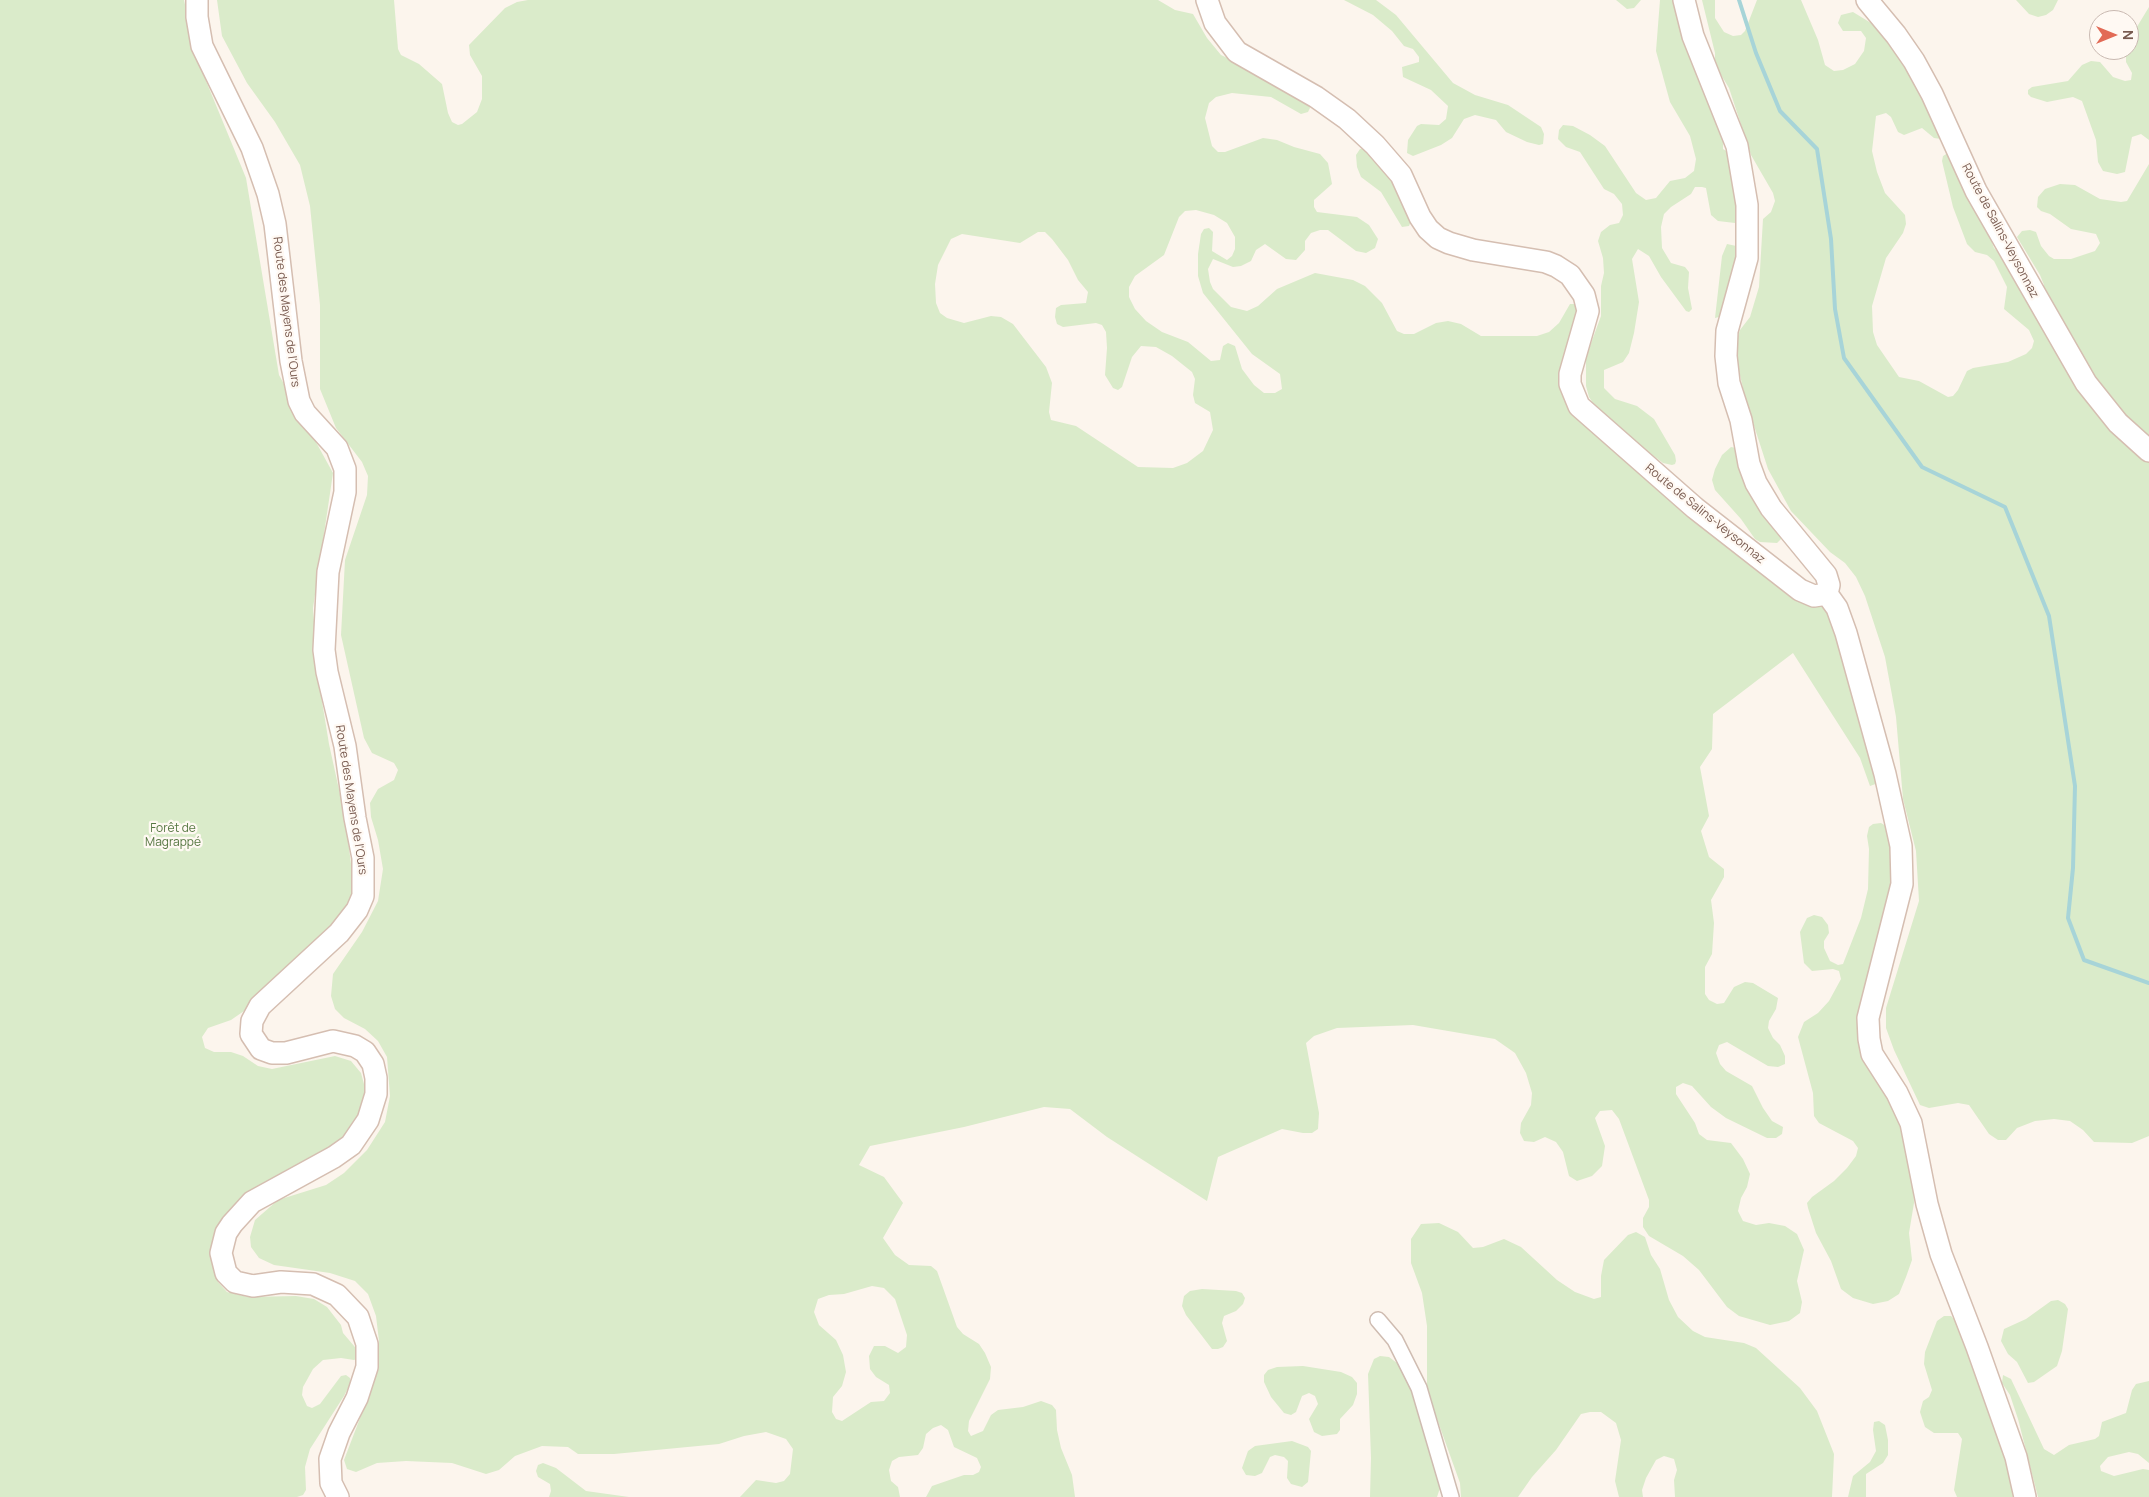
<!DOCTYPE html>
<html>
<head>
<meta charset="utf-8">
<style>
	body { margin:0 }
	#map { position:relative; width:2149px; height:1497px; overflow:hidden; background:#fcf5ed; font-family:Manrope,sans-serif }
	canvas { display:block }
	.north { position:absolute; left:2089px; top:10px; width:50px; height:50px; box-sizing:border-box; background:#fff9f3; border:1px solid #c9b9b1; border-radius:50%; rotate:90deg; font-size:14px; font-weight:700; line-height:20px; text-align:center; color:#785a4f }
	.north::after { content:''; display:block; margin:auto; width:18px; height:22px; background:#e26b56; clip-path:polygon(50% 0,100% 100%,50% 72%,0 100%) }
</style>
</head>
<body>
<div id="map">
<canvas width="2149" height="1497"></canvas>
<div class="north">N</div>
</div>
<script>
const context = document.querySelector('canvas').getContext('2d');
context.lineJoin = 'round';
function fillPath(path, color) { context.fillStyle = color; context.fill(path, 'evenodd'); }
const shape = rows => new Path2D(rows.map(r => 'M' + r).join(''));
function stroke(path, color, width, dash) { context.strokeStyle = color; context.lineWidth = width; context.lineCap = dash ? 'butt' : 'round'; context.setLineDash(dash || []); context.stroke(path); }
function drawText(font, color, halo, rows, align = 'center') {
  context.font = font + ' Manrope,sans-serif'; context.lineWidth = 4.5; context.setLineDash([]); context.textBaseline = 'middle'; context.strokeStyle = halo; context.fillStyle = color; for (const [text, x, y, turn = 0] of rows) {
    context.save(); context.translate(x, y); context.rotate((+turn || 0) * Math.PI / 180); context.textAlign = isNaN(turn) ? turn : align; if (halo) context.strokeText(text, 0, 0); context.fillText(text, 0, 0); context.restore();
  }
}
fillPath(shape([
	[0,0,184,0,197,59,246,178,279,375,333,473,313,608,318,677,329,744,345,817,354,887,351,902,331,927,299,955,244,1011,231,1020,208,1028,202,1037,205,1048,214,1052,231,1052,243,1056,258,1066,272,1069,335,1056,351,1061,361,1073,364,1084,364,1096,355,1129,333,1149,256,1187,234,1206,215,1269,218,1282,227,1292,248,1297,296,1296,314,1299,327,1307,341,1325,343,1333,360,1353,359,1358,354,1360,341,1358,323,1360,313,1369,303,1387,302,1395,307,1406,312,1408,320,1404,341,1376,346,1375,350,1378,350,1384,344,1396,310,1449,305,1467,306,1490,303,1495,297,1497,0,1497],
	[217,0,394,0,398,49,401,55,419,64,442,84,448,113,452,122,458,125,462,124,477,112,482,99,482,76,470,55,469,45,505,8,517,2,528,0,1158,0,1175,10,1193,14,1207,38,1221,55,1259,73,1308,101,1310,108,1308,112,1301,114,1271,97,1232,93,1216,97,1209,103,1205,118,1212,146,1218,152,1225,152,1263,138,1277,140,1294,147,1320,154,1328,163,1332,184,1314,200,1314,207,1317,212,1357,217,1369,225,1378,239,1375,248,1366,253,1356,251,1328,230,1320,230,1311,233,1305,241,1305,250,1296,260,1286,259,1265,244,1256,250,1251,261,1241,266,1233,267,1213,259,1208,269,1210,282,1213,289,1231,307,1247,311,1258,306,1277,289,1315,273,1353,280,1365,286,1382,303,1397,331,1404,334,1414,334,1436,323,1448,321,1461,324,1481,336,1537,336,1549,332,1559,323,1570,304,1576,304,1580,309,1565,389,1681,508,1796,601,1827,607,1881,782,1870,786,1860,758,1793,653,1713,714,1712,749,1700,767,1709,816,1701,831,1709,857,1724,869,1724,877,1711,900,1714,923,1712,954,1705,967,1705,994,1709,1000,1717,1004,1724,1003,1734,987,1745,982,1753,983,1778,998,1776,1009,1769,1021,1768,1028,1773,1038,1780,1045,1785,1056,1785,1064,1778,1067,1768,1066,1727,1042,1719,1045,1716,1053,1720,1064,1726,1071,1752,1086,1763,1108,1772,1121,1783,1127,1782,1134,1776,1138,1767,1138,1726,1118,1711,1107,1692,1086,1683,1083,1676,1087,1676,1094,1695,1123,1699,1134,1707,1140,1731,1143,1743,1159,1750,1174,1747,1187,1741,1198,1738,1211,1743,1221,1756,1225,1769,1223,1785,1226,1797,1234,1804,1250,1797,1281,1802,1302,1800,1313,1789,1321,1770,1325,1739,1316,1727,1307,1699,1270,1683,1256,1649,1236,1643,1227,1643,1218,1649,1207,1649,1200,1619,1119,1612,1110,1600,1111,1595,1118,1605,1146,1602,1166,1592,1176,1577,1181,1569,1176,1563,1152,1556,1142,1545,1137,1534,1142,1524,1141,1520,1133,1521,1123,1531,1105,1532,1093,1526,1073,1515,1053,1495,1039,1413,1025,1337,1028,1314,1036,1306,1043,1319,1113,1318,1129,1312,1133,1303,1133,1282,1129,1218,1157,1207,1201,1107,1137,1070,1109,1044,1107,964,1127,870,1146,859,1165,884,1177,903,1203,883,1238,895,1255,909,1265,931,1266,937,1271,957,1327,963,1334,979,1344,985,1353,991,1367,990,1379,969,1421,968,1431,971,1436,983,1431,991,1415,998,1410,1023,1407,1041,1401,1052,1405,1056,1410,1057,1430,1061,1448,1072,1475,1075,1497,926,1497,932,1486,964,1475,973,1475,979,1472,981,1467,977,1458,954,1447,948,1430,941,1425,933,1428,926,1434,923,1448,918,1455,899,1457,892,1461,889,1470,891,1481,898,1487,900,1497,740,1497,756,1480,776,1483,784,1481,790,1474,793,1449,786,1439,766,1432,744,1436,719,1444,614,1454,578,1454,568,1447,542,1446,515,1456,499,1470,486,1474,452,1463,406,1461,377,1463,356,1472,347,1469,344,1460,378,1371,379,1341,376,1316,368,1294,355,1281,330,1273,274,1265,259,1258,251,1247,250,1237,255,1220,278,1200,326,1185,344,1173,367,1150,385,1122,390,1096,387,1057,378,1041,365,1029,344,1018,335,1009,331,996,333,974,362,932,378,901,383,869,378,840,371,817,370,803,378,789,394,780,398,770,394,763,372,753,364,738,341,635,345,560,367,495,368,476,362,462,336,428,320,389,320,305,310,206,300,165,275,122,247,83,222,36],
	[1196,210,1214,215,1227,223,1235,237,1235,249,1232,256,1227,260,1212,251,1213,232,1209,228,1204,229,1201,234,1198,254,1198,276,1203,293,1252,354,1280,374,1282,389,1275,393,1264,393,1254,385,1242,369,1235,346,1228,343,1223,346,1220,360,1211,361,1188,342,1162,332,1146,321,1135,309,1129,297,1129,287,1135,276,1164,255,1179,217,1185,211],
	[1038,232,1045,232,1052,239,1068,260,1078,280,1088,292,1086,303,1061,305,1056,308,1055,317,1057,324,1063,327,1096,323,1102,325,1106,332,1107,348,1105,375,1113,388,1118,390,1122,387,1132,357,1141,346,1156,347,1172,356,1192,372,1195,379,1193,395,1195,403,1210,412,1213,430,1203,451,1187,463,1173,468,1138,467,1076,426,1051,420,1049,412,1052,383,1046,367,1013,324,1001,317,991,316,964,323,947,318,940,313,936,303,935,284,938,265,951,239,962,234,1020,243],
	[872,1286,884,1288,895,1299,907,1335,906,1347,898,1353,885,1346,874,1346,869,1356,870,1369,876,1377,889,1385,890,1393,884,1401,871,1402,842,1421,836,1419,832,1412,833,1397,842,1386,846,1372,843,1355,836,1340,819,1325,814,1312,818,1299,829,1295,844,1294],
	[1344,0,1376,0,1396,15,1453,83,1475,95,1508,105,1541,127,1544,134,1543,144,1539,145,1527,142,1506,132,1496,120,1475,115,1464,119,1452,138,1441,145,1413,156,1407,153,1408,140,1417,126,1421,124,1439,125,1446,119,1448,106,1431,90,1403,77,1402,67,1419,62,1419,57,1413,49,1404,46,1392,31,1373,15],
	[1616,0,1641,0,1634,8,1627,9],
	[1660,0,1679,0,1723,131,1723,149,1736,157,1741,215,1735,223,1718,221,1711,215,1706,188,1702,187,1695,187,1691,194,1671,207,1664,214,1661,227,1662,248,1671,263,1685,267,1689,272,1688,288,1692,309,1689,312,1686,311,1661,277,1649,256,1638,249,1632,259,1639,302,1634,333,1629,353,1623,362,1604,370,1604,388,1615,399,1637,406,1654,419,1675,455,1676,461,1675,464,1672,465,1663,463,1647,451,1593,403,1589,397,1586,386,1586,357,1601,316,1601,286,1604,273,1603,258,1598,241,1601,232,1610,225,1619,223,1623,215,1622,204,1614,194,1604,189,1580,152,1566,147,1558,139,1559,130,1563,125,1573,126,1590,135,1605,146,1636,193,1646,200,1656,198,1670,181,1685,178,1694,171,1696,159,1690,136,1670,102,1656,51],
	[1702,0,1715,0,1715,18,1724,32,1733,36,1741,35,1745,31,1757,0,1801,0,1818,40,1825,65,1834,71,1843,70,1855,64,1864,51,1866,38,1861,31,1843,31,1838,23,1841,15,1853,12,1871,23,1893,44,1915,74,1941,139,1934,138,1922,128,1904,135,1898,132,1891,117,1886,113,1876,116,1872,151,1877,172,1885,193,1905,215,1906,224,1903,233,1886,258,1872,306,1873,332,1877,345,1899,377,1919,381,1948,397,1953,396,1958,390,1967,371,1973,368,2008,362,2026,354,2032,348,2034,341,2029,330,2004,309,2007,287,1994,261,1987,255,1975,252,1967,244,1953,207,1942,161,1943,156,1948,153,1976,197,1994,248,2042,292,2044,285,2040,275,2017,237,2022,231,2030,230,2036,232,2041,246,2049,256,2054,259,2071,259,2095,251,2100,243,2096,234,2071,229,2050,214,2041,211,2037,207,2038,197,2045,189,2060,184,2075,185,2100,199,2121,202,2127,201,2149,164,2149,1136,2132,1143,2094,1142,2083,1130,2070,1121,2054,1119,2035,1121,2017,1128,2006,1140,1998,1140,1989,1134,1969,1105,1958,1103,1929,1108,1920,1105,1894,1050,1886,1028,1886,1008,1919,901,1916,851,1903,799,1896,717,1885,657,1865,596,1856,577,1845,563,1830,552,1791,511,1768,469,1746,401,1736,358,1736,342,1740,330,1750,317,1759,287,1763,219,1771,212,1775,201,1773,193,1751,155,1729,88,1715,65,1715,53],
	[2016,0,2058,0,2053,10,2046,15,2038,17,2029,14],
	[2149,7,2149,140,2141,134,2132,137,2125,172,2117,174,2103,171,2098,162,2096,140,2082,101,2073,97,2047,102,2031,97,2028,94,2028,90,2032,87,2068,81,2082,65,2091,61,2100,62,2113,77,2125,81,2131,80,2132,73,2126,62,2126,50,2129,50,2129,40],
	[1365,148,1389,168,1411,221,1409,226,1402,227,1381,192,1361,177,1357,167,1356,155,1360,149],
	[1727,244,1741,247,1719,317,1715,318,1722,256],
	[1731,447,1736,448,1783,537,1777,543,1760,542,1755,539,1741,519,1715,490,1712,480,1715,469,1722,455],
	[1881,823,1886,826,1892,836,1896,883,1858,1018,1857,1036,1860,1045,1903,1122,1913,1177,1914,1203,1909,1233,1912,1260,1906,1277,1899,1294,1888,1301,1873,1304,1853,1298,1841,1289,1831,1261,1816,1233,1808,1208,1807,1203,1812,1197,1834,1181,1847,1168,1856,1156,1858,1148,1853,1141,1819,1123,1814,1116,1813,1093,1798,1037,1804,1022,1818,1013,1829,1001,1841,979,1839,971,1833,969,1812,971,1804,963,1800,932,1807,918,1814,915,1822,917,1828,925,1829,933,1824,941,1824,948,1830,961,1838,965,1843,964,1861,918,1868,889,1869,849,1867,836,1869,827,1873,824],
	[1439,1223,1458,1232,1473,1248,1483,1247,1504,1239,1521,1247,1557,1280,1575,1292,1594,1299,1601,1297,1601,1276,1604,1260,1628,1235,1636,1232,1645,1237,1651,1255,1660,1269,1669,1300,1678,1317,1693,1331,1705,1337,1744,1343,1756,1348,1800,1388,1817,1411,1834,1454,1832,1497,1675,1497,1674,1480,1677,1470,1674,1459,1664,1456,1656,1460,1646,1478,1642,1490,1643,1497,1619,1497,1615,1481,1621,1440,1616,1423,1601,1412,1590,1412,1581,1414,1556,1450,1532,1477,1518,1497,1461,1497,1460,1483,1427,1391,1427,1326,1422,1293,1411,1263,1411,1239,1421,1224],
	[1202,1289,1236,1291,1242,1293,1245,1298,1243,1304,1236,1311,1224,1316,1222,1323,1227,1341,1223,1347,1218,1349,1212,1349,1186,1315,1182,1306,1184,1296,1190,1291],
	[2058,1300,2065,1304,2068,1309,2062,1351,2057,1366,2034,1382,2028,1383,2017,1362,2008,1354,2001,1341,2004,1329,2026,1319,2051,1301],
	[1944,1316,1951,1316,1957,1322,2007,1448,2013,1497,1957,1497,1954,1490,1962,1439,1958,1433,1934,1433,1925,1427,1920,1412,1923,1401,1929,1397,1932,1390,1924,1364,1925,1352,1937,1321],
	[1380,1356,1389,1357,1397,1363,1410,1378,1441,1485,1437,1497,1370,1497,1371,1458,1368,1374,1374,1359],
	[1303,1366,1341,1372,1352,1377,1357,1383,1357,1394,1353,1405,1340,1419,1340,1430,1337,1434,1322,1436,1314,1432,1309,1419,1318,1404,1315,1396,1309,1393,1302,1396,1296,1412,1291,1415,1284,1413,1271,1397,1264,1382,1264,1375,1268,1370,1277,1367],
	[2003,1375,2011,1379,2044,1449,2054,1455,2069,1445,2095,1439,2099,1436,2102,1422,2126,1413,2132,1390,2136,1384,2149,1381,2149,1463,2138,1454,2129,1452,2108,1457,2100,1466,2101,1471,2114,1476,2143,1469,2149,1470,2149,1497,2038,1497,2018,1419,2010,1395,2002,1383],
	[1879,1421,1885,1425,1888,1440,1888,1455,1883,1463,1866,1474,1866,1497,1848,1497,1853,1476,1870,1462,1876,1451,1873,1430,1874,1422],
	[1292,1441,1308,1447,1311,1451,1308,1482,1302,1487,1291,1484,1287,1478,1288,1461,1284,1457,1275,1455,1270,1457,1262,1473,1255,1476,1246,1475,1242,1468,1248,1451,1255,1446],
	[543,1463,556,1468,586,1491,629,1497,549,1497,551,1491,550,1484,538,1477,536,1471,538,1465]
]), '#daebca');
stroke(shape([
	[1739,0,1756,53,1780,111,1817,149,1831,239,1835,309,1844,358,1922,467,2005,507,2049,616,2075,786,2073,868,2068,918,2084,960,2149,983]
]), '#a7d4d8', 4);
const street = shape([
	[1378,1320,1395,1340,1419,1388,1451,1497]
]);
const secondary = shape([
	[197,0,197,17,202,46,252,148,268,194,275,224,291,361,299,401,305,413,337,448,345,469,345,492,328,572,324,650,327,672,345,746,355,818,363,858,363,896,357,910,339,933,260,1006,252,1021,251,1034,261,1049,272,1053,286,1053,333,1041,355,1046,365,1052,373,1064,376,1078,376,1094,368,1120,351,1145,334,1157,252,1202,232,1224,226,1233,221,1253,226,1273,235,1282,253,1286,281,1282,313,1284,337,1295,358,1317,367,1344,367,1367,357,1398,339,1433,330,1459,331,1483,338,1497],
	[1207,0,1215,23,1237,52,1316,97,1347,119,1375,145,1401,175,1420,217,1428,229,1438,238,1449,243,1473,250,1546,262,1556,266,1570,275,1584,295,1588,311,1570,374,1570,384,1579,406,1695,508,1800,590,1814,596,1827,594],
	[1684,0,1693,36,1737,146,1747,205,1747,258,1727,331,1726,356,1729,383,1741,420,1749,464,1756,483,1771,508,1826,575,1829,585,1827,594],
	[1867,0,1896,35,1914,61,1932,94,1976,191,2086,383,2118,423,2149,451],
	[1827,594,1837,608,1846,633,1885,774,1901,846,1902,884,1868,1018,1869,1039,1872,1054,1897,1093,1911,1123,1927,1204,1941,1254,1977,1347,2016,1457,2025,1497]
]);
stroke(street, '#cfbcb1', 18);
stroke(secondary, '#d5beb1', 24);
stroke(street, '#fff', 15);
stroke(secondary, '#fff', 21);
drawText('12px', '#785a4f', '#fff9f3', [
	["Route de Salins-Veysonnaz",2000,231,62],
	["Route des Mayens de l'Ours",286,312,83],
	["Route de Salins-Veysonnaz",1705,514,39],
	["Route des Mayens de l'Ours",351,800,81]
]);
drawText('12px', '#577843', '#fff9f3', [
	["Forêt de",173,829],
	["Magrappé",173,843]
]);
</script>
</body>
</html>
